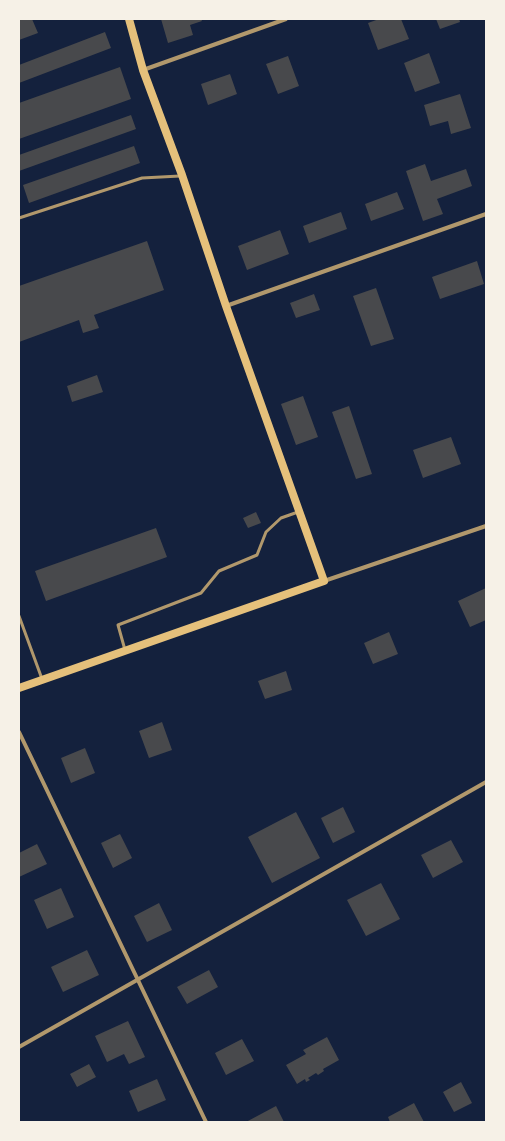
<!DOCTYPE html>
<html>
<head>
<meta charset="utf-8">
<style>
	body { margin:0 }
	#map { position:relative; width:505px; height:1141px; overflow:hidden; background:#14213d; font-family:Mulish,sans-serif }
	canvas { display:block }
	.frame { position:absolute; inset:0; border:20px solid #f6f1e7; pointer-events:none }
</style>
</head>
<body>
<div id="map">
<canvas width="505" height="1141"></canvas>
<div class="frame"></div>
</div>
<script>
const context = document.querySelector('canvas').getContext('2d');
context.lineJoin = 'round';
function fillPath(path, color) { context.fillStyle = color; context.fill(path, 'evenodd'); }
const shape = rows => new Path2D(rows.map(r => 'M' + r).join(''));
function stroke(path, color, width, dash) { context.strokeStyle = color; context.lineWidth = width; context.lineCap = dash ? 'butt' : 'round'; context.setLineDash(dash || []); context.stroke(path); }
fillPath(shape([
	[19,19,32,19,38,33,19,40],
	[161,19,201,19,202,21,190,25,193,35,168,43],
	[379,19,401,19,409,39,378,50,368,23],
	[436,19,459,19,460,22,440,29],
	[105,32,111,48,19,83,19,65],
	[429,53,440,83,415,92,404,63],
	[288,56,299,86,278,94,266,64],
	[120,67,131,99,19,139,19,103],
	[230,74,237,94,208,105,201,84],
	[460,94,471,128,451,134,448,121,430,126,424,105],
	[131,115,136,129,19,171,19,155],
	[134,146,140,163,29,203,23,185],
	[425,164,431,181,466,169,472,186,437,199,443,214,423,221,406,171],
	[397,192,404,209,371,221,365,204],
	[341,212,347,229,309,243,303,226],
	[280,230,289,254,247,270,238,246],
	[147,241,164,290,94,315,99,328,83,333,79,320,19,342,19,286],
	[477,261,484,284,440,299,432,277],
	[376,288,394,339,371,346,353,296],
	[314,294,320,310,296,318,290,303],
	[97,375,103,392,72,402,67,386],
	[303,396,318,437,296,445,281,404],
	[349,406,372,474,356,479,332,412],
	[451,437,461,464,423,478,413,450],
	[256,512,261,523,248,528,243,518],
	[156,528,167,557,46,601,35,571],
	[486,588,486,620,470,627,458,601],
	[389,632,398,654,373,664,364,643],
	[286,671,292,690,265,699,258,681],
	[162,722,172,750,149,758,139,731],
	[85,748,95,773,71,783,61,758],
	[343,807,355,832,333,843,321,818],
	[296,812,320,858,272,883,248,837],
	[120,834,132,858,113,868,101,843],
	[451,840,463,862,433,878,421,855],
	[37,844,47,864,19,877,19,853],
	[381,883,400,919,366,936,347,900],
	[61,888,74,917,47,929,34,900],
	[159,903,172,930,147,942,134,916],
	[87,950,99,975,63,992,51,967],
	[209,970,218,987,187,1004,177,987],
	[128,1021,145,1057,129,1064,124,1054,107,1062,95,1036],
	[327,1037,339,1060,323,1069,324,1071,318,1075,316,1073,308,1078,310,1080,306,1082,305,1079,297,1084,286,1065,306,1054,303,1050],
	[242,1039,254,1061,226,1075,215,1053],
	[89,1064,96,1077,77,1087,70,1074],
	[157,1079,166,1100,138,1112,129,1091],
	[461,1082,472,1103,454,1112,443,1092],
	[414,1103,424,1122,390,1122,388,1117],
	[276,1106,284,1122,246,1122]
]), '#48494c');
stroke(shape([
	[19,218,142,178,180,176],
	[19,616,42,679],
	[125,650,118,625,201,593,219,571,257,555,266,532,281,518,298,512]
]), '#b1986c', 3);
stroke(shape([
	[143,70,286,19],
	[226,306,486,214],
	[324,581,486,526],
	[19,732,206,1122],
	[19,1047,486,782]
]), '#b1986c', 4);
stroke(shape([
	[19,688,324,581,226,306,182,175,143,70,129,19]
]), '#e5c07b', 8);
</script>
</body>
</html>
